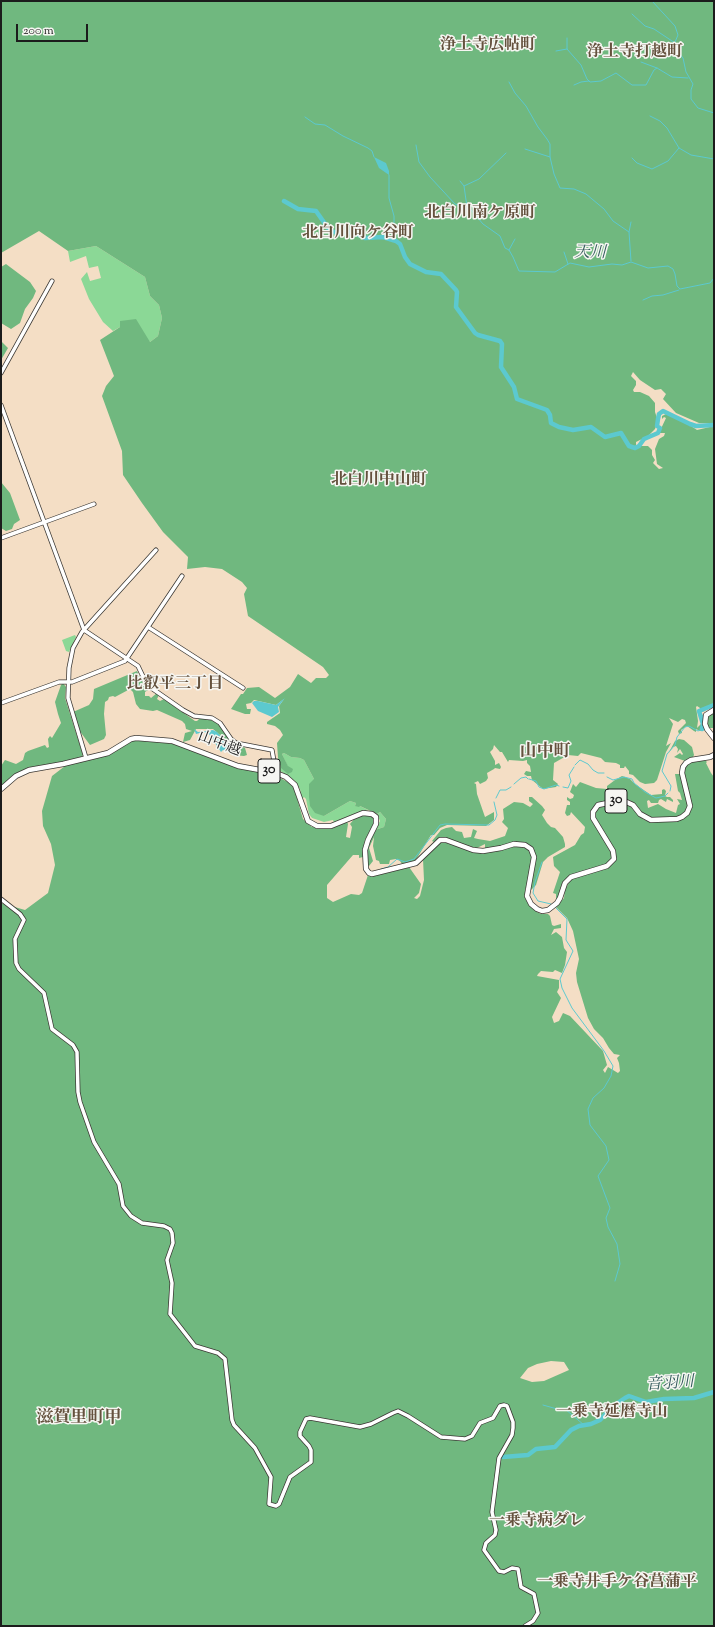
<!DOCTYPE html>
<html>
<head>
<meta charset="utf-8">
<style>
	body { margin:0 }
	#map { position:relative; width:715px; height:1627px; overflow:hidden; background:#f4dec5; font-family:"Sorts Mill Goudy",serif }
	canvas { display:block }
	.frame { position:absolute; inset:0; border:2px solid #1c1c1c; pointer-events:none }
	.scale { position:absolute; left:16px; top:24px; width:72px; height:18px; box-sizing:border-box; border:2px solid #1c1c1c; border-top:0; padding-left:5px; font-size:12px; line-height:14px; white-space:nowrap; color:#1c1c1c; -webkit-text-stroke:3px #f6f6f2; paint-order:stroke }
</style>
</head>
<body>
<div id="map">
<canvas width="715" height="1627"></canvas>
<div class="frame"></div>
<div class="scale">200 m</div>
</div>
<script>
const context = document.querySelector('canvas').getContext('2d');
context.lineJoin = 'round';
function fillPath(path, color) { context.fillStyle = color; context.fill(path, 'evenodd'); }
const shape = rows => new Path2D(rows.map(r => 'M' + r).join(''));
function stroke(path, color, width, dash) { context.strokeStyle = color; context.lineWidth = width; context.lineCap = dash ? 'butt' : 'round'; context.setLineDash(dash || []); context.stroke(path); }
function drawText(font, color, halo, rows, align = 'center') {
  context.font = font + ' "Sorts Mill Goudy","Noto Serif JP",serif'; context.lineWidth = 3; context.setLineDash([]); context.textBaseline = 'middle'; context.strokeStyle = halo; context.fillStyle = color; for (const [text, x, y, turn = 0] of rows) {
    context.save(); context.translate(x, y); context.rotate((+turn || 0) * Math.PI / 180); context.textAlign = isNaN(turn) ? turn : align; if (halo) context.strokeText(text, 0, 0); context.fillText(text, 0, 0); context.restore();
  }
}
fillPath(shape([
	[96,246,145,277,150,296,159,305,162,318,158,336,150,342,120,327,113,331,103,322,89,299,81,279,87,272,90,281,101,278,98,266,89,268,86,256,70,262,68,251],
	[75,635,76,637,69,652,66,651,62,640],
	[284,753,291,757,300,758,304,760,314,779,324,816,350,801,356,803,355,806,360,806,368,810,334,823,333,820,324,822,312,818,309,814,306,799,304,797,302,799,300,789,295,781,279,770,278,758,281,768,288,767,282,754],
	[380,812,386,819,384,827,375,830,380,821,377,814]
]), '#8bd896');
fillPath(shape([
	[1,1,714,1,714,423,699,423,676,413,663,399,666,394,661,389,655,390,640,380,633,372,631,376,636,381,636,385,633,390,634,392,640,392,649,396,655,403,655,412,658,421,655,429,648,436,636,442,636,446,648,446,652,450,652,455,655,460,653,463,659,469,663,468,657,464,655,449,659,439,664,436,665,433,659,433,666,418,664,417,662,419,662,416,666,414,673,414,697,430,714,426,714,706,707,707,705,711,701,712,700,708,697,706,696,707,698,721,697,728,701,724,702,720,699,714,700,713,704,716,704,729,700,731,696,729,696,732,694,731,687,726,681,730,682,733,679,734,678,731,686,723,685,720,682,719,678,722,669,718,673,724,666,746,671,743,666,752,657,780,654,783,645,784,640,782,633,775,629,774,629,771,625,766,624,768,620,768,620,765,616,763,605,762,601,758,581,753,578,756,568,755,554,763,553,780,558,784,556,787,543,789,532,780,531,776,527,776,524,774,526,771,531,772,530,766,527,763,527,760,523,761,509,760,508,762,502,752,500,752,494,745,493,749,490,752,495,761,495,765,499,763,501,767,500,769,495,768,494,769,487,773,488,778,486,781,480,784,478,781,474,783,476,784,477,794,485,817,494,812,494,820,486,826,447,825,440,828,434,835,431,835,417,858,413,862,402,864,400,861,396,859,390,860,389,864,380,864,379,861,376,860,373,846,374,837,369,848,373,861,369,866,367,865,366,850,370,840,375,830,384,827,386,819,380,812,377,814,360,806,359,807,355,806,356,803,350,801,324,816,315,813,310,806,309,797,309,784,314,779,304,760,300,758,291,757,284,753,282,754,288,766,293,769,292,772,288,774,281,768,278,758,277,743,283,735,280,730,275,726,267,724,267,722,280,713,279,706,284,699,276,705,254,700,251,703,246,704,247,709,251,709,250,714,245,714,231,709,241,694,243,694,247,688,259,687,275,698,290,687,298,674,311,683,316,678,326,678,329,675,323,667,248,616,244,594,247,588,242,582,222,569,205,567,187,569,188,557,163,532,142,503,123,475,122,451,102,396,106,386,114,376,100,340,120,327,120,321,136,319,150,342,158,336,162,318,159,305,150,296,145,277,96,246,68,251,39,231,1,253],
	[6,264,30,282,36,291,33,298,25,309,20,323,11,329,1,323,1,267],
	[1,341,8,348,1,360],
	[1,482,10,493,20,520,14,524,12,529,6,531,1,528],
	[137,671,145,687,148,690,145,692,145,696,149,696,151,698,157,693,159,695,157,699,160,701,164,699,195,721,197,721,200,718,209,719,220,724,236,744,245,748,247,755,244,756,233,755,229,753,230,746,221,736,213,729,196,729,190,740,183,742,185,733,192,731,186,729,185,724,182,721,157,710,153,711,140,709,136,704,133,692,130,689,115,697,113,696,109,697,108,700,105,702,104,714,106,735,104,739,90,745,76,726,73,712,89,705,93,699,94,689],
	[63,683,66,687,65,698,83,755,81,758,36,767,1,787,1,766,5,760,16,764,23,760,25,753,28,751,45,745,47,748,49,747,48,739,50,736,52,738,61,723,58,714,55,702,61,685],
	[714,710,714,728,708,728,707,716],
	[136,739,160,741,178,745,221,762,274,775,290,783,294,788,303,819,312,827,324,828,347,822,348,824,346,837,350,838,352,827,350,824,355,818,364,815,373,816,375,820,375,824,365,840,363,857,359,858,359,855,353,855,327,885,327,898,333,902,351,894,359,895,362,893,368,875,409,867,421,884,419,893,414,898,417,899,420,896,424,880,423,859,434,846,443,841,477,852,513,846,528,848,532,855,527,887,525,889,527,899,529,905,537,912,541,914,548,914,550,916,552,925,554,926,561,924,561,928,554,929,551,935,556,932,562,937,564,948,567,952,565,965,562,973,555,970,553,972,541,971,538,974,537,976,559,980,559,988,557,992,561,998,552,1017,554,1023,559,1021,563,1013,570,1016,603,1051,607,1065,603,1070,605,1073,608,1067,618,1073,620,1071,619,1063,617,1058,620,1055,614,1054,609,1048,603,1038,594,1029,588,1018,577,982,576,973,579,959,573,931,567,918,556,907,564,898,565,889,570,881,574,877,605,868,616,858,594,817,594,811,599,806,621,801,633,806,643,819,647,821,676,820,686,817,692,809,684,776,684,767,690,762,704,759,707,762,706,763,711,773,714,777,714,1626,1,1626,1,903,25,910,48,893,55,865,51,844,43,826,42,811,52,776,65,766,111,753,125,743],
	[551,1361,564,1362,569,1370,544,1381,532,1382,520,1378,528,1368,537,1364],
	[679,739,684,740,692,747,694,755,692,759,688,759,685,761,674,757,680,753,682,755,683,754,680,749,677,753,678,749,676,746,673,747,668,754,675,741],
	[675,774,681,774,688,807,685,814,675,817,653,818,643,815,631,801,627,800,598,803,592,813,614,857,606,866,568,879,560,898,556,899,556,894,553,893,560,872,554,866,553,857,575,845,581,835,584,833,585,827,571,812,570,815,567,816,565,813,567,805,570,805,570,802,567,800,567,797,570,799,573,798,574,795,570,792,573,784,576,787,580,782,596,788,607,789,607,786,615,780,622,776,625,777,630,779,635,784,651,795,662,794,662,790,664,789,666,791,665,796,667,797,670,797,673,800,673,802,667,799,666,802,661,799,659,800,658,803,651,803,649,800,647,801,648,808,658,804,666,809,676,813,678,805,680,804,677,799,682,800,680,793,678,791],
	[529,797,532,797,542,806,545,810,542,815,547,823,551,827,555,828,563,837,565,844,565,847,548,857,543,862,536,885,529,892,536,858,530,845,519,842,515,842,501,847,487,849,485,848,485,844,477,848,437,840,434,842,432,841,441,830,446,828,452,827,456,831,462,832,464,838,471,837,473,829,477,831,474,838,478,839,490,841,505,836,508,828,502,822,504,819,503,809,514,802,523,803,530,807,533,804,529,801]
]), '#70b87f');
fillPath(shape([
	[374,157,386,163,389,171,389,175,379,168],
	[285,698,278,707,279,712,272,717,258,711,252,703,254,701,258,701,276,705],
	[194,729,198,732,213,730,217,732,230,747,227,752,223,750,221,752,209,734,204,732,196,734]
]), '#5cc9cf');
stroke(shape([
	[652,1,675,26,678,35,675,42],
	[632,14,645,26,654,29,675,43,678,52,683,58,686,72,693,84,691,90,691,99,698,108,714,113],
	[567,38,567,49,581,65,587,79,590,82,601,81,616,73,632,85,646,85,654,70,657,68],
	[556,51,567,49],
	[641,62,657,68,672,77,688,78],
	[509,82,515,93,526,106,538,127,547,139,550,144,550,157,554,174,560,188,574,189,586,194,604,209,613,221,629,232],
	[574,85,581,82,589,81],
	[650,116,660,121,667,128,679,148,691,155,714,159],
	[305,117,315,124,325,125,343,136,368,148,372,151,374,157],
	[416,145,419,162,430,177,455,204,471,210,483,224,500,236,505,248,509,250,513,257,519,271,555,272,570,263,589,267,612,264,622,265,631,262,648,268,668,266,673,269,675,274,677,286,680,289,710,283,714,278],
	[525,149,550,157],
	[632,158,637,163,652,169,668,161,679,148],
	[389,175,389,198,394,216,394,232,396,241],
	[460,181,464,186],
	[467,207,464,186,479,179,506,153],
	[631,222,629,232,631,261],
	[509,250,515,239],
	[564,252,568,264],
	[643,300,652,296,663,295,679,290],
	[575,765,580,760,588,764,593,770,598,773,604,773],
	[607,777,613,780,624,777,632,779,634,783,645,792,656,798,665,796,668,793],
	[529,779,536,781,539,787,544,789,556,785,559,786],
	[514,784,521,778,526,777,528,779],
	[563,787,568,788,571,781,569,775,574,767],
	[670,791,671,786,662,771,667,754,675,745,677,737,685,727,689,726,698,731,702,729],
	[496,798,500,790,506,790,511,787],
	[542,862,535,882,533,893,538,901,551,904],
	[381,869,388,867,397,859,405,862,414,859,440,825,445,824,489,825,495,820,497,815,494,802],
	[555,907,567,919,566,940,573,951,560,979,562,988,572,1008,604,1051,613,1066,611,1076,604,1088,593,1098,588,1109,590,1125,606,1146,609,1160,598,1176,610,1208,606,1218,608,1227,617,1244,620,1264,615,1281],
	[543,1405,557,1409,565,1409,584,1425]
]), '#5cc9cf', 1);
stroke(shape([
	[284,201,298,209,316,211,328,228,334,232,340,233,353,232,365,238,383,237,396,241,400,244,405,257,410,264,426,272,441,274,456,290,457,292,456,307,475,333,478,335,500,341,502,344,501,367,514,387,517,399,547,410,550,415,551,423,559,427,573,430,591,427,605,437,621,433,629,446,635,448,639,446,644,439,658,433,660,428,657,426,658,419,659,414,663,411,690,424,696,426,714,425],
	[702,729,703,724,699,711,714,705],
	[503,1457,528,1455,536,1449,555,1447,571,1430,579,1426,591,1424,600,1420,613,1406,625,1398,629,1396,646,1402,664,1399,694,1398,714,1392]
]), '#5cc9cf', 4.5);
const minor = shape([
	[1,373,52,281],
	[1,405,84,630,138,666,147,685,183,710,194,716,212,718,220,723,231,739,236,743,272,750,276,773],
	[1,538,94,504],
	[148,627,243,688],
	[1,703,59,682,72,682,125,661,182,576],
	[86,758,68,698,69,668,73,648,82,632,156,550],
	[1,899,20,914,24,920,15,939,16,963,19,969,44,993,52,1029,73,1045,77,1052,78,1092,80,1102,94,1142,119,1184,123,1206,131,1216,142,1223,164,1226,170,1229,172,1233,173,1243,167,1260,172,1283,170,1314,195,1346,218,1353,225,1359,232,1420,234,1425,255,1448,271,1477,269,1504,276,1506,279,1504,290,1477,311,1462,311,1450,309,1446,300,1436,300,1432,306,1419,310,1418,360,1427,371,1424,393,1413,398,1411,408,1416,441,1437,465,1439,472,1436,480,1423,493,1418,500,1406,504,1405,507,1406,513,1422,513,1428,512,1435,499,1458,492,1512,496,1530,495,1535,486,1543,484,1550,499,1571,504,1572,512,1568,518,1569,521,1587,534,1594,538,1613,533,1621,525,1626]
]);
const major = shape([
	[714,710,706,715,705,724,707,729,714,738],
	[1,789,16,776,29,770,63,764,108,753,131,739,136,738,172,741,238,766,276,773,286,777,295,785,308,821,317,826,331,826,363,813,372,814,376,817,376,824,368,840,365,850,366,869,369,873,372,874,416,863,440,840,446,840,473,850,483,851,501,848,514,844,525,845,531,849,534,857,527,896,531,904,537,909,542,911,548,910,557,903,560,898,565,883,571,877,607,866,614,859,613,851,593,818,593,812,598,805,622,800,633,805,640,814,651,820,677,819,682,817,687,813,690,806,682,773,683,767,686,763,691,760,710,757,714,755]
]);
stroke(minor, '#3c3935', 5);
stroke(major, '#3c3935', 6);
stroke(minor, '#fff', 3.5);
stroke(major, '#fff', 4.5);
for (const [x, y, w] of [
	[269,771,22],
	[616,801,22]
]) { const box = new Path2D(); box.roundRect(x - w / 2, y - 12, w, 24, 3); context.fillStyle = '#f6f6f2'; context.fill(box); stroke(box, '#1c1c1c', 1); }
drawText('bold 14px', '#1c1c1c', null, [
	["30",269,771],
	["30",616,801]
]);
drawText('15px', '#1c1c1c', '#f6f6f2', [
	["山中越",219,745,21]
]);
drawText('bold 16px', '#64513d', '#f6f6f2', [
	["浄土寺広帖町",488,46],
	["浄土寺打越町",635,53],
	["北白川南ケ原町",480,214],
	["北白川向ケ谷町",358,234],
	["北白川中山町",379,481],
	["比叡平三丁目",175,685],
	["一乗寺延暦寺山",612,1413],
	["一乗寺病ダレ",537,1522],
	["一乗寺井手ケ谷菖蒲平",617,1583]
]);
drawText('italic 16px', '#32595b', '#f6f6f2', [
	["天川",590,254,1],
	["音羽川",670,1385,-4]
]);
drawText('bold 17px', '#64513d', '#f6f6f2', [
	["山中町",545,753],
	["滋賀里町甲",79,1419]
]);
</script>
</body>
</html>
